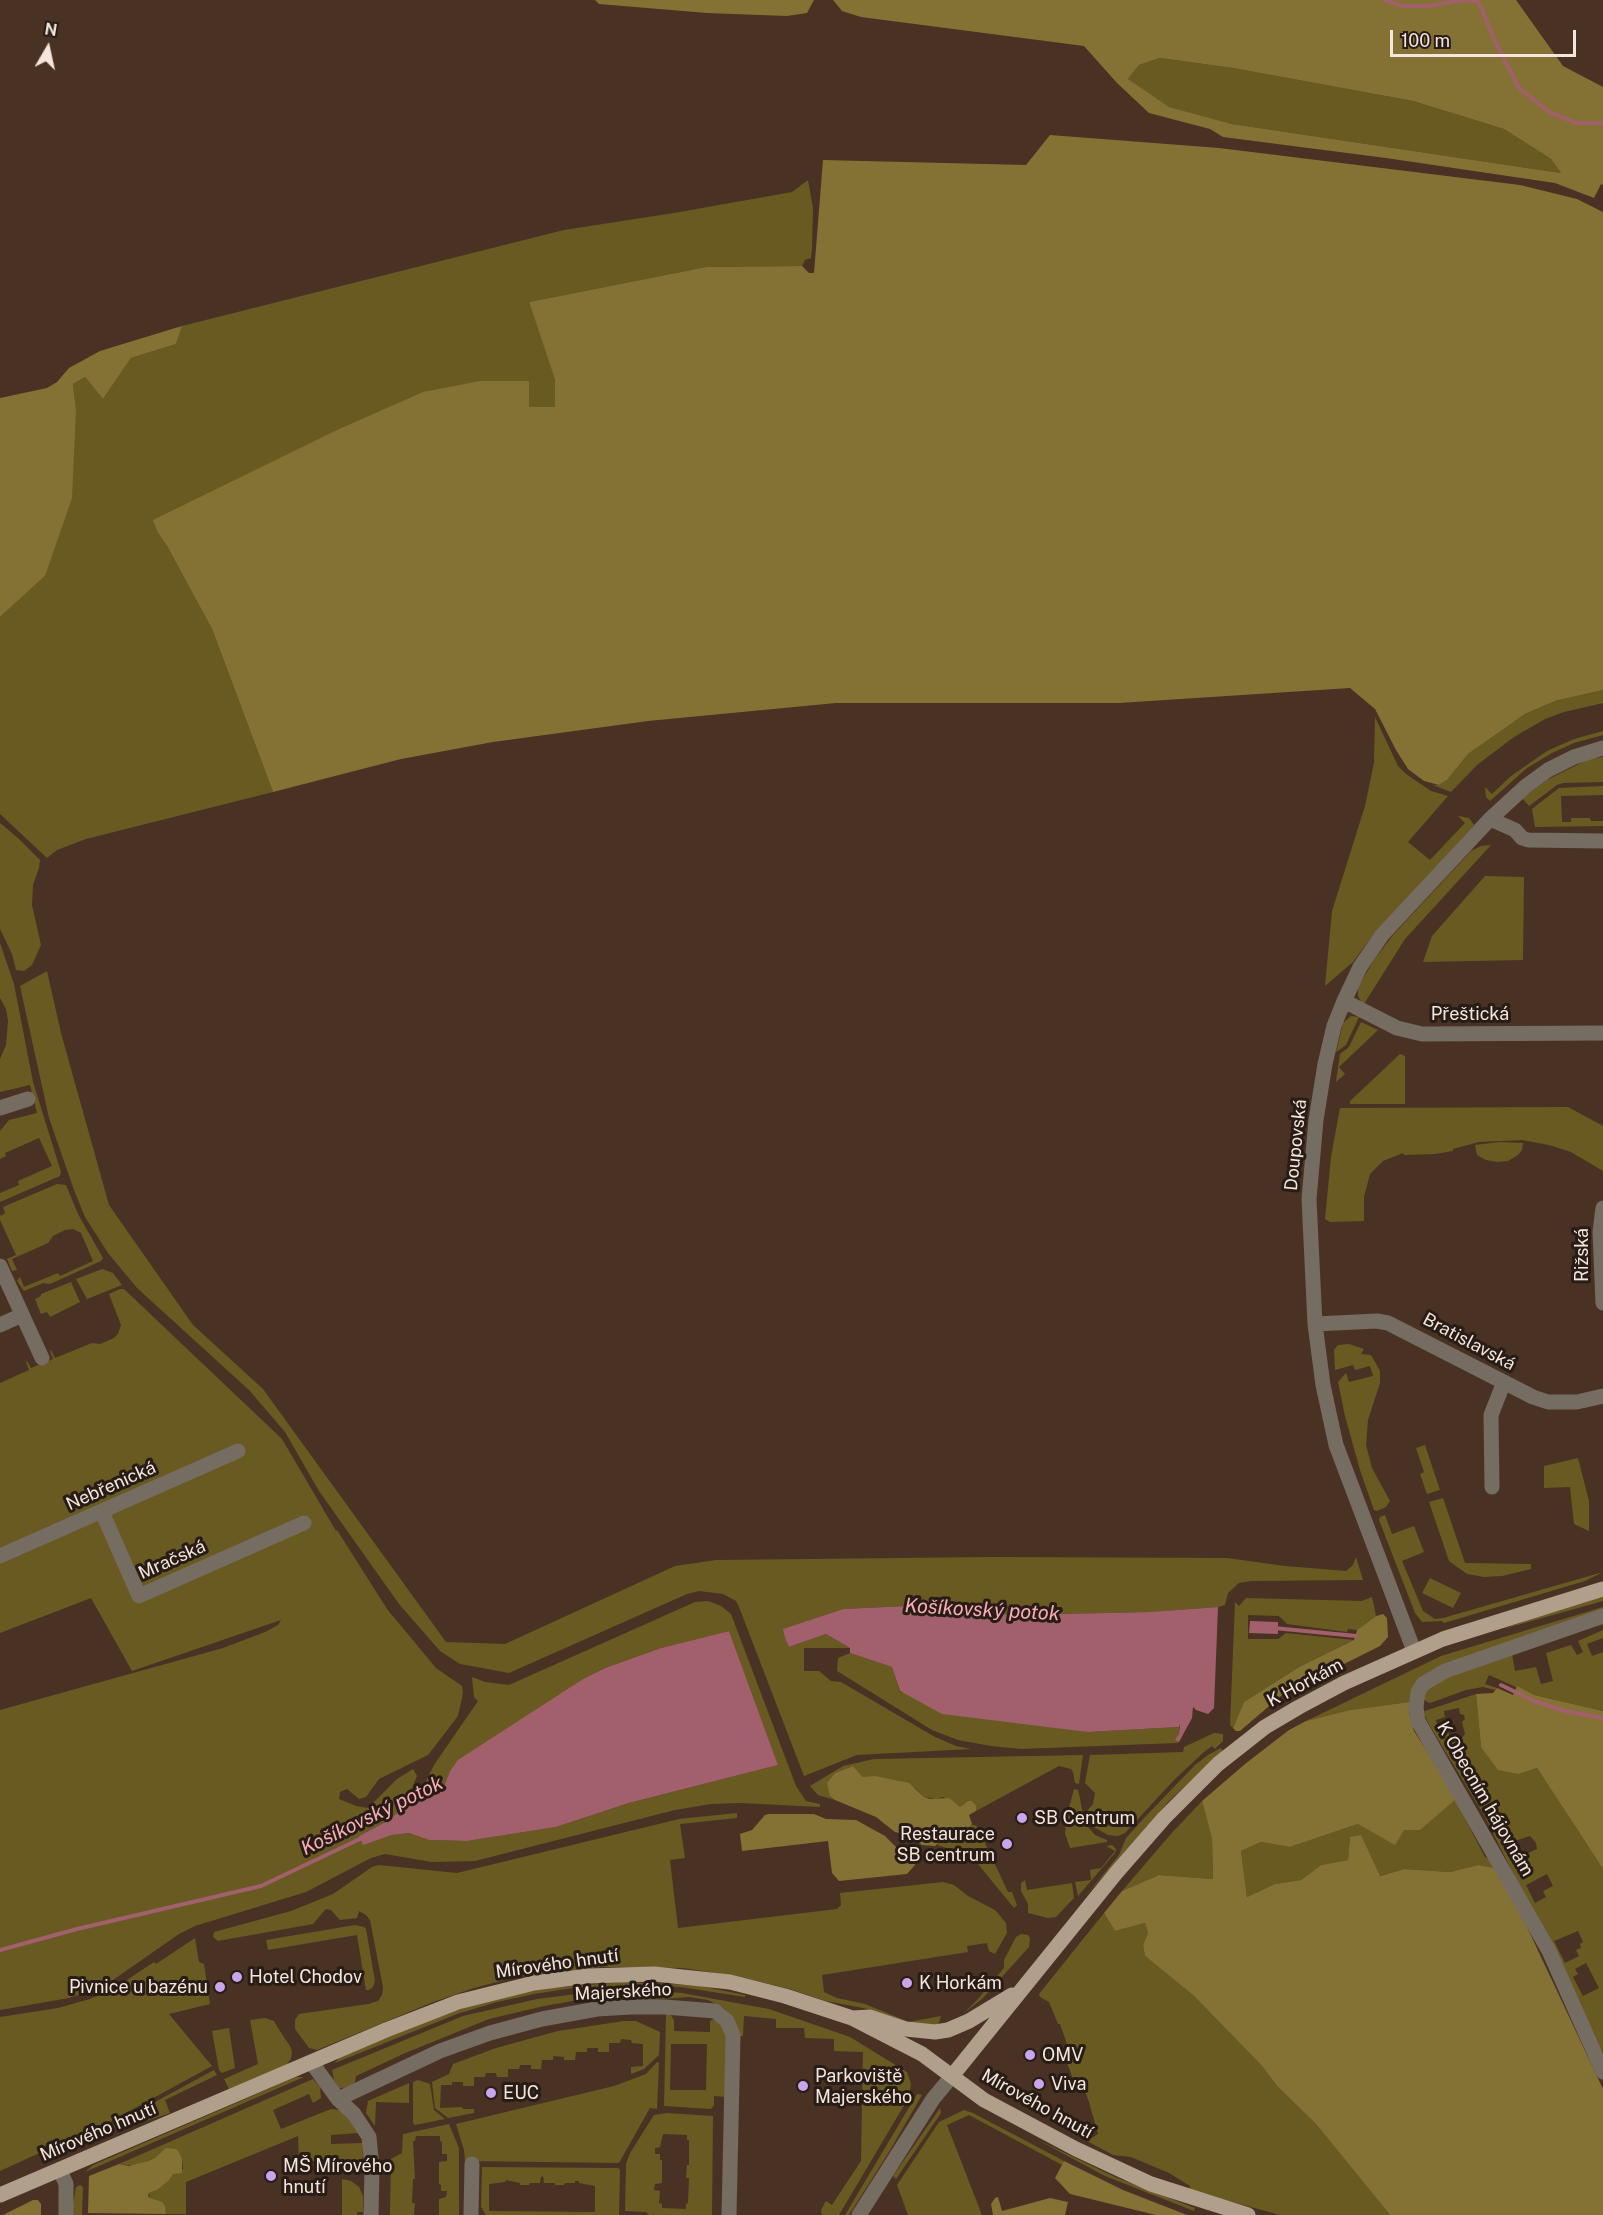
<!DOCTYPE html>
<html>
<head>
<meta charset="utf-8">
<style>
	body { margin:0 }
	#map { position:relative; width:1603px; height:2215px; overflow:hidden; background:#493223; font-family:"Public Sans",sans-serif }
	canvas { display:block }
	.north { position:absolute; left:18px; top:18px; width:60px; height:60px; -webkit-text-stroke:4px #271c16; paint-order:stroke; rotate:9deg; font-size:16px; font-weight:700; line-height:24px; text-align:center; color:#f5e5dc }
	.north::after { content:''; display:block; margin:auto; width:21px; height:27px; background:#f5e5dc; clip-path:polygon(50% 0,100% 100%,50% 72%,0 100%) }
	.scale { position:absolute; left:1390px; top:30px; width:186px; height:27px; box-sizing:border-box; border:3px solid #f5e5dc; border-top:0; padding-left:8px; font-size:18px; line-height:21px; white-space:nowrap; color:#f5e5dc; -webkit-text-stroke:4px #271c16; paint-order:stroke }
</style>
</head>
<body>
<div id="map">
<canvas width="1603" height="2215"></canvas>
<div class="north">N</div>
<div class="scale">100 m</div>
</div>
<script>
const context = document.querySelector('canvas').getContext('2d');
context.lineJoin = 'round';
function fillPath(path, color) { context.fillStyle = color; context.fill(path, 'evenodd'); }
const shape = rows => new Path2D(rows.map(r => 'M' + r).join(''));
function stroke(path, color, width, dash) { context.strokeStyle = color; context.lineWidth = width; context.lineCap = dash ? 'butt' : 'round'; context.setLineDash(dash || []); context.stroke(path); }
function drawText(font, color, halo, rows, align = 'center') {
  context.font = font + ' "Public Sans",sans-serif'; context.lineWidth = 6; context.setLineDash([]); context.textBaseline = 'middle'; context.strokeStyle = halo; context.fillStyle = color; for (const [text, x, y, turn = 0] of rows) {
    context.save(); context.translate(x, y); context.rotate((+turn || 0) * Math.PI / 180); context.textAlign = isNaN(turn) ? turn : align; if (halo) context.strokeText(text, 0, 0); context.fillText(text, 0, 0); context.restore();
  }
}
fillPath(shape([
	[1160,58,1233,68,1413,101,1504,129,1551,159,1561,173,1232,124,1168,107,1128,79,1139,65],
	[808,180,813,208,812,248,811,258,805,260,802,266,706,267,529,302,555,380,555,407,529,407,529,381,158,533,167,546,212,629,273,792,86,839,57,850,47,858,0,814,0,617,45,576,76,409,73,384,85,377,103,399,131,358,176,344,182,326,564,230,674,213,792,192],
	[1603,690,1603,703,1564,712,1545,719,1514,737,1477,765,1451,792,1433,785,1439,785,1447,780,1468,754,1525,714,1555,701],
	[1375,717,1398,766,1406,774,1431,791,1448,796,1408,842,1430,860,1465,823,1458,816,1469,818,1474,825,1373,935,1353,962,1325,986,1332,911,1365,806,1374,763],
	[1603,731,1603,735,1574,743,1552,753,1527,768,1490,801,1486,797,1485,787,1492,794,1511,776,1547,751,1574,739],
	[1603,757,1603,782,1563,783,1557,785,1529,806,1522,798,1547,780,1589,759],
	[1603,786,1603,795,1561,796,1562,822,1571,822,1571,818,1590,818,1591,821,1603,821,1603,826,1535,827,1532,809,1559,788],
	[0,823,18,838,40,860,39,868,33,885,32,905,41,945,32,965,24,971,16,970,12,954,0,929],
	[1491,845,1405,939,1364,1004,1362,1003,1358,996,1358,987,1374,960,1393,935,1471,851,1481,846],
	[1485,876,1524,877,1523,960,1423,962,1432,936],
	[0,943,14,984,33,1082,61,1172,60,1176,0,1202,0,1193,19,1185,18,1181,52,1166,39,1138,5,1153,6,1156,0,1159,0,1131,9,1120,37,1113,30,1085,0,1092,0,1059,6,1045,8,1021,6,1009,0,998],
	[47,971,61,1033,109,1205,193,1325,263,1389,446,1642,505,1644,675,1566,716,1560,992,1557,1227,1558,1285,1566,1346,1571,1353,1565,1356,1557,1363,1580,1251,1581,1239,1583,1228,1593,1225,1605,1218,1607,1153,1612,1014,1615,906,1606,843,1609,784,1629,785,1638,789,1647,826,1634,850,1648,804,1648,804,1671,819,1671,831,1681,841,1682,935,1737,956,1746,971,1749,857,1755,804,1776,739,1607,736,1601,723,1594,699,1591,687,1594,509,1673,460,1664,440,1651,399,1604,319,1491,285,1432,249,1390,137,1288,108,1253,85,1217,74,1190,49,1118,20,986],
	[1351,1016,1359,1017,1346,1045,1336,1052,1343,1023],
	[1361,1022,1378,1030,1339,1067,1345,1074,1336,1082,1340,1054,1349,1047],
	[1400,1054,1405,1056,1405,1104,1350,1104,1350,1101],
	[1568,1107,1603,1126,1603,1171,1571,1152,1549,1145,1522,1140,1479,1142,1453,1149,1453,1151,1435,1154,1404,1155,1403,1153,1383,1161,1370,1174,1364,1197,1364,1221,1330,1222,1325,1219,1331,1157,1340,1108],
	[1499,1142,1523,1143,1522,1150,1518,1155,1508,1161,1497,1162,1486,1160,1477,1155,1475,1145],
	[57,1184,66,1185,78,1214,103,1258,101,1261,50,1284,43,1283,24,1291,17,1281,20,1277,24,1287,58,1273,60,1276,93,1261,81,1233,73,1229,65,1230,53,1236,48,1243,12,1259,17,1270,12,1271,7,1259,16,1255,0,1220,0,1214,1,1216,5,1213,3,1207],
	[102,1269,113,1273,122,1285,87,1299,76,1279],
	[71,1282,80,1302,50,1317,47,1312,41,1314,35,1299,41,1296,41,1294],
	[120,1289,124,1289,282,1439,336,1531,337,1530,387,1609,436,1668,462,1686,463,1693,458,1716,428,1755,379,1779,366,1797,359,1799,347,1789,340,1792,339,1799,356,1806,368,1808,397,1779,413,1769,417,1776,410,1793,417,1799,434,1765,478,1701,474,1697,472,1677,485,1682,509,1685,695,1602,708,1601,721,1606,731,1614,796,1786,806,1801,820,1804,820,1807,741,1803,711,1804,675,1810,475,1861,432,1862,385,1854,371,1858,306,1892,195,1926,179,1934,113,1980,90,1991,69,1998,0,2010,0,1710,223,1648,265,1632,278,1625,281,1620,132,1671,91,1598,0,1633,0,1383,29,1370,26,1362,27,1361,31,1368,53,1359,50,1351,51,1350,55,1358,92,1343,100,1344,114,1338,118,1334,121,1325,109,1294],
	[729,1631,778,1765,629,1803,556,1827,467,1841,429,1840,409,1833,392,1835,363,1844,359,1836,391,1819,408,1801,429,1798,442,1791,450,1771,583,1679,605,1668,661,1648],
	[1349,1344,1364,1349,1361,1354,1371,1355,1380,1371,1380,1383,1368,1420,1366,1445,1372,1468,1390,1501,1386,1507,1377,1511,1374,1510,1360,1470,1345,1416,1338,1382,1346,1373,1349,1382,1373,1376,1370,1366,1355,1370,1353,1365,1335,1370,1334,1350,1338,1345],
	[1425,1445,1440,1490,1427,1494,1420,1474,1424,1472,1416,1448],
	[1578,1458,1589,1501,1589,1531,1574,1524,1570,1487,1544,1488,1544,1466],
	[1443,1498,1465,1563,1531,1564,1531,1569,1502,1576,1484,1577,1467,1574,1449,1561,1429,1502],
	[1385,1515,1392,1534,1414,1526,1424,1552,1402,1561,1423,1611,1435,1619,1443,1618,1603,1572,1585,1581,1444,1623,1442,1621,1422,1622,1415,1613,1379,1520,1380,1517],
	[1430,1578,1461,1593,1453,1608,1422,1593],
	[1603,1596,1603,1601,1503,1629,1542,1615],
	[1372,1597,1376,1616,1357,1630,1348,1629,1347,1632,1287,1624,1279,1616,1248,1615,1248,1639,1278,1639,1286,1633,1354,1640,1299,1667,1244,1702,1233,1728,1230,1725,1235,1602,1239,1606,1246,1598,1362,1601],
	[1603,1607,1603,1610,1498,1647,1410,1698,1409,1702,1350,1710,1306,1721,1441,1656],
	[1603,1630,1603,1638,1587,1644,1592,1656,1603,1652,1603,1711,1534,1695,1489,1675,1485,1684,1497,1688,1495,1690,1483,1687,1466,1690,1433,1702,1429,1703,1423,1699,1425,1692,1437,1681,1512,1654,1515,1671,1536,1667,1541,1684,1553,1681,1546,1653,1571,1645,1577,1655,1583,1652,1578,1641],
	[850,1653,892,1667,900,1692,1088,1732,1179,1727,1179,1734,1176,1740,1179,1742,1177,1743,1021,1749,991,1746,958,1740,932,1730,837,1671,838,1658],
	[1476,1694,1481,1747,1519,1774,1537,1768,1603,1869,1603,2053,1484,1815,1430,1726,1424,1714,1425,1711],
	[1459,1708,1460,1714,1464,1715,1465,1719,1462,1722,1465,1734,1462,1738,1450,1740,1447,1726,1437,1725,1436,1720,1445,1717,1444,1711],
	[1530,1836,1536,1843,1537,1849,1515,1859,1514,1853,1508,1843],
	[1547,1874,1553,1886,1543,1891,1546,1897,1535,1903,1526,1885],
	[1578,1931,1583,1942,1580,1944,1581,1948,1576,1950,1579,1956,1565,1963,1554,1941],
	[1586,1963,1599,1988,1583,1996,1573,1977,1578,1974,1575,1969],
	[1214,1733,1223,1734,1223,1741,1215,1749,1212,1746,1204,1752,1174,1780,1125,1833,1118,1836,1108,1835,1092,1826,1087,1811,1093,1804,1095,1793,1085,1783,1090,1755,1183,1752,1184,1747],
	[1221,1748,1223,1751,1169,1801,1084,1898,1119,1855,1126,1838,1145,1817,1195,1765,1208,1755],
	[1083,1755,1079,1784,1075,1783,1073,1772,1071,1769,1059,1766,976,1811,976,1806,965,1803,960,1807,943,1797,936,1799,924,1797,915,1788,863,1777,853,1766,835,1773,830,1796,835,1800,818,1795,810,1786,843,1766,874,1759],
	[1074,1789,1078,1790,1079,1794,1084,1819,1088,1827,1095,1835,1107,1840,1107,1842,1070,1848,1065,1834,1066,1819],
	[1457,1798,1462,1813,1485,1857,1491,1860,1495,1868,1478,1865,1450,1872,1404,1869,1379,1876,1350,1837,1348,1860,1321,1865,1301,1880,1275,1884,1247,1897,1241,1851,1261,1842,1290,1847,1358,1824,1404,1830],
	[1202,1801,1212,1839,1213,1879,1159,1875,1122,1891,1170,1835],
	[737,1813,737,1818,680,1824,685,1858,670,1860,678,1928,837,1909,841,1905,840,1893,943,1882,954,1885,968,1896,995,1910,1006,1923,1007,1933,995,1954,989,1951,987,1943,967,1946,968,1952,822,1975,824,1992,837,1998,865,2004,909,2022,941,2016,937,2028,896,2022,868,2009,826,2001,790,1989,736,1976,683,1968,600,1967,516,1977,474,1988,433,2002,317,2050,309,2048,295,2029,295,2020,299,2014,368,2004,378,2001,382,1995,383,1987,370,1920,366,1915,359,1911,357,1918,340,1920,331,1910,326,1909,313,1924,218,1941,213,1937,214,1932,291,1911,333,1894,372,1867,379,1865,457,1873,679,1819],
	[970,1824,977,1826,1008,1892,1012,1892,1017,1905,1014,1908,978,1864,956,1851,937,1845,954,1829,968,1829],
	[1112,1845,1116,1849,1115,1853,1078,1896,1075,1882,1091,1880,1090,1870,1101,1868,1115,1851,1106,1846],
	[1025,1880,1027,1890,1072,1883,1074,1898,1056,1917,1048,1918,1028,1913,1028,1904,1021,1891,1021,1883],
	[1104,1913,1115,1931,1145,1923,1148,1933,1143,1945,1145,1956,1194,1996,1262,2066,1277,2086,1316,2124,1390,2215,1280,2215,1189,2190,1190,2186,1169,2173,1131,2157,1113,2155,1087,2141,1098,2134,1089,2102,1080,2078,1073,2079,1063,2052,1069,2050,1060,2024,1058,2024,1049,2002,1040,1997,1039,1994],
	[355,1925,364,1927,366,1929,375,1981,373,1987,369,1990,366,1990,357,1935,268,1950,266,1940],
	[1021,1934,1028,1935,1030,1938,1029,1947,982,1999,964,2013,978,1999,1004,1968,1004,1960,1016,1937],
	[195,1938,199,1962,204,1964,210,2004,169,2014,212,2066,102,2126,56,2145,54,2142,42,2147,44,2151,0,2171,0,2017,58,2008,90,1999,121,1984,154,1962,156,1964],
	[624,1982,695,1985,745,1995,745,1997,680,1987,643,1985,573,1988,534,1994,497,2002,457,2014,335,2063,339,2058,419,2024,470,2006,518,1993,550,1988],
	[630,1989,682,1993,769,2009,850,2037,907,2072,911,2084,909,2097,839,2215,822,2215,821,2210,826,2201,832,2205,861,2161,863,2052,834,2051,834,2039,805,2038,804,2028,776,2028,776,2019,744,2016,743,2036,740,2036,732,2017,724,2008,708,2000,689,1997,638,2001,637,1994,595,1997,544,2006,489,2019,403,2054,356,2076,354,2087,339,2088,334,2080,332,2070,463,2016,537,1999,608,1990],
	[666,2013,670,2014,674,2020,674,2031,710,2032,710,2021,714,2019,720,2021,726,2036,726,2097,714,2096,714,2105,711,2109,664,2106],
	[671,2044,707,2044,706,2090,670,2090],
	[265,2018,274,2021,278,2028,290,2046,292,2052,291,2059,286,2065,229,2089,224,2079,258,2064,250,2020],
	[624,2021,636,2021,660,2032,659,2055,644,2069,631,2074,631,2067,643,2066,643,2044,632,2043,631,2040,621,2039,620,2043,609,2043,609,2052,598,2052,598,2048,587,2048,587,2052,576,2052,575,2060,564,2060,564,2057,553,2056,553,2060,542,2060,541,2069,531,2069,531,2065,520,2065,519,2069,508,2069,508,2077,497,2077,496,2073,486,2073,485,2077,474,2077,474,2086,463,2086,463,2082,452,2082,452,2085,441,2085,440,2108,462,2107,463,2109,474,2109,474,2113,448,2118,435,2108,432,2082,449,2074,453,2064,496,2048,558,2031],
	[229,2028,235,2068,222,2073,219,2070,212,2031],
	[657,2062,659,2063,657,2109,650,2108,619,2163,465,2161,464,2150,456,2124,614,2086,646,2074],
	[214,2070,217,2075,165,2100,170,2113,146,2121,110,2129,59,2149,109,2127],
	[296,2077,304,2077,85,2172,93,2165],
	[313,2079,320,2087,321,2098,313,2103,309,2094,273,2110,281,2129,331,2109,340,2110,345,2113,358,2133,331,2135,331,2144,362,2143,363,2156,361,2162,354,2168,342,2168,342,2162,299,2161,298,2136,186,2182,186,2214,166,2214,166,2211,150,2198,149,2193,157,2190,173,2174,183,2169,182,2159,166,2149,155,2158,135,2166,119,2164],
	[418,2080,430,2084,434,2110,445,2119,415,2125,413,2123,413,2082],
	[409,2083,409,2103,376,2102,375,2126,366,2113,368,2101],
	[917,2094,922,2095,889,2152,849,2215,845,2215],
	[940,2108,941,2113,896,2179,893,2176],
	[964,2110,973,2113,1064,2161,1062,2165,969,2115,947,2125,982,2215,908,2215,897,2185,939,2122],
	[667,2113,713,2116,712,2215,649,2215,646,2212,625,2211,626,2164,630,2153,654,2115],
	[663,2134,687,2135,687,2140,689,2140,689,2165,687,2165,686,2178,689,2178,688,2203,686,2204,686,2209,662,2208,662,2204,659,2203,660,2191,654,2190,655,2184,662,2183,662,2160,660,2160,660,2154,655,2154,655,2148,660,2147],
	[449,2124,459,2148,459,2215,439,2215,439,2199,446,2197,447,2191,441,2191,441,2185,439,2184,439,2162,447,2161,447,2154,442,2154,442,2142,440,2141,440,2136,416,2136,415,2141,413,2141,415,2179,413,2179,412,2203,415,2203,414,2215,390,2215,391,2159,402,2153,403,2134],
	[1036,2139,1115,2177,1195,2208,1194,2211,1105,2176],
	[482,2167,618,2168,620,2170,619,2215,486,2215,481,2207],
	[543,2176,544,2183,555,2183,555,2185,564,2185,565,2183,575,2183,575,2181,579,2181,579,2183,595,2186,595,2212,489,2211,489,2184,505,2182,506,2180,520,2183,520,2185,529,2185,530,2183,540,2183,541,2177],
	[342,2179,351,2181,359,2187,363,2196,363,2212,357,2212,357,2215,342,2215],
	[80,2185,83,2187,82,2215,71,2215,76,2187]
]), '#695a22');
fillPath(shape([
	[595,0,814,0,807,13,787,16,707,13,599,4],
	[833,0,1516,0,1563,66,1603,87,1603,185,1601,184,1594,198,1555,183,1386,158,1223,137,1210,129,1149,113,1117,83,1084,46,861,17,842,11],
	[1160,58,1233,68,1413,101,1504,129,1551,159,1561,173,1232,124,1169,107,1128,79,1139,65],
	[1050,135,1219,148,1520,185,1577,199,1603,212,1603,690,1555,701,1525,714,1468,754,1447,780,1439,785,1424,781,1408,769,1396,750,1375,709,1350,688,1119,703,836,703,648,721,493,742,401,759,273,792,212,629,167,546,158,533,153,520,337,430,423,392,480,381,529,381,529,407,555,407,555,380,529,302,706,267,802,266,809,273,814,273,823,160,1026,165],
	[182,326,176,344,131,358,103,399,85,377,73,384,76,409,72,498,45,576,0,617,0,398,47,388,57,382,69,368,100,351],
	[1383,1614,1387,1618,1388,1637,1380,1646,1344,1664,1326,1668,1289,1689,1240,1731,1236,1731,1233,1728,1244,1702,1299,1667,1354,1640,1357,1630,1376,1616],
	[1517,1686,1534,1695,1603,1711,1603,1869,1537,1768,1519,1774,1498,1770,1481,1747,1476,1694,1493,1693,1497,1688,1513,1695],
	[1409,1702,1409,1712,1414,1731,1457,1798,1420,1830,1404,1830,1395,1845,1358,1824,1290,1847,1261,1842,1241,1851,1247,1897,1275,1884,1301,1880,1321,1865,1348,1860,1350,1837,1361,1835,1380,1876,1404,1869,1450,1872,1478,1865,1495,1868,1526,1925,1603,2089,1603,2215,1390,2215,1316,2124,1277,2086,1262,2066,1194,1996,1145,1956,1143,1945,1148,1933,1145,1923,1115,1931,1104,1913,1122,1891,1159,1875,1213,1879,1212,1839,1202,1801,1245,1764,1289,1730,1306,1721,1350,1710],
	[853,1766,863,1777,875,1776,909,1783,924,1797,930,1799,949,1798,960,1807,968,1801,972,1801,976,1806,976,1811,969,1815,972,1824,965,1831,954,1829,935,1846,922,1845,908,1835,895,1832,876,1817,835,1800,830,1796,827,1783,835,1773],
	[769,1814,814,1814,826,1819,856,1820,885,1836,898,1849,914,1858,915,1865,907,1874,839,1881,832,1873,828,1841,742,1851,740,1834,752,1830,765,1815],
	[166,2148,176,2149,179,2152,182,2159,182,2173,173,2174,169,2180,157,2190,149,2193,148,2196,150,2198,162,2202,165,2206,166,2214,88,2213,89,2176,119,2164,129,2166,148,2161,155,2158],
	[1064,2161,1123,2190,1187,2215,1156,2215,1070,2194,1055,2178],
	[998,2197,1002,2211,1050,2198,1068,2202,1065,2215,993,2215,991,2204,995,2198],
	[33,2200,38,2200,41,2204,41,2215,3,2215]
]), '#847234');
fillPath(shape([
	[906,1606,1014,1615,1150,1612,1218,1607,1214,1708,1208,1714,1196,1710,1193,1707,1192,1718,1179,1742,1175,1740,1179,1734,1180,1724,1179,1727,1088,1732,942,1714,900,1691,892,1667,850,1653,850,1648,826,1634,789,1647,785,1638,783,1629,843,1609],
	[1250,1621,1278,1622,1278,1634,1249,1633],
	[729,1631,778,1765,629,1803,556,1827,467,1841,429,1840,409,1833,392,1835,363,1845,359,1836,391,1819,408,1801,429,1798,442,1791,450,1771,458,1760,583,1679,605,1668,661,1648]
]), '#a1606b');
stroke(shape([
	[1385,0,1402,6,1428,6,1463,0,1478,1,1496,43,1519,88,1549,112,1576,123,1603,123],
	[1274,1628,1356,1636],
	[1501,1685,1534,1701,1565,1711,1603,1718],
	[0,1950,77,1929,261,1886,364,1837]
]), '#a1606b', 4);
stroke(shape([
	[1490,819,1515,830,1522,838,1528,840,1603,841],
	[1344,1001,1397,1028,1422,1034,1603,1033],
	[0,1108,28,1099],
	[1603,1208,1600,1232,1603,1303],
	[0,1266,42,1358],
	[1315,1324,1377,1321,1388,1323,1533,1397,1548,1402,1577,1402,1603,1396],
	[0,1325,22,1315],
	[1492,1487,1491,1415,1504,1382],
	[102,1512,139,1596,304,1523],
	[0,1556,238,1451],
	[1603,1616,1445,1671,1423,1684,1418,1692,1416,1707,1418,1721,1549,1951,1603,2072],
	[1414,1651,1336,1445,1323,1385,1315,1324,1309,1199,1316,1120,1325,1064,1334,1026,1344,1001,1360,967,1382,935,1490,819,1526,786,1548,770,1574,757,1603,748],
	[312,2063,338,2099,354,2114,369,2137,372,2168,371,2215],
	[338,2099,440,2051,490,2033,542,2019,597,2009,631,2007,665,2007,715,2011,727,2021,733,2035,729,2215],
	[60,2170,66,2184,66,2215],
	[471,2215,472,2164],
	[859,2215,933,2099,952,2076]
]), '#756c62', 15);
stroke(shape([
	[853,2018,870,2017,906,2029,935,2032,948,2030,969,2021,1012,1995],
	[952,2076,1116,1873,1164,1818,1218,1764,1265,1727,1299,1707,1344,1683,1443,1639,1603,1589],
	[0,2195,386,2030,458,2002,534,1983,588,1976,654,1974,730,1982,785,1996,852,2018,922,2054,984,2100,1076,2149,1151,2184,1248,2215]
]), '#b09f8a', 15);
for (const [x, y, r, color] of [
	[1022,1818,6,"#c9a5ee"],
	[1007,1844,6,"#c9a5ee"],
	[237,1977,6,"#c9a5ee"],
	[907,1983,6,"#c9a5ee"],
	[220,1987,6,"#c9a5ee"],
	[1030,2055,6,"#c9a5ee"],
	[1039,2084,6,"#c9a5ee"],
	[803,2086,6,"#c9a5ee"],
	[491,2093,6,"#c9a5ee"],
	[271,2176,6,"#c9a5ee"]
]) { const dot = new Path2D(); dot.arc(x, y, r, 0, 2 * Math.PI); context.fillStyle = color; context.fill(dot); stroke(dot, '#271c16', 2); }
drawText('18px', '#f5e5dc', '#271c16', [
	["Přeštická",1470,1014],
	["Doupovská",1296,1145,-84],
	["Rižská",1582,1255,-90],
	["Bratislavská",1469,1342,28],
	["Nebřenická",111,1486,-24],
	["Mračská",172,1560,-24],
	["K Horkám",1305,1683,-28],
	["K Obecním hájovnám",1485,1799,60],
	["Mírového hnutí",557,1964,-8],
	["Majerského",623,1992,-3],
	["Mírového hnutí",1037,2104,29],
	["Mírového hnutí",98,2132,-23]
]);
drawText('18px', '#f5e5dc', '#271c16', [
	["SB Centrum",1034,1818],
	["Restaurace",995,1834,"right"],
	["SB centrum",995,1855,"right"],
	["Hotel Chodov",249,1977],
	["K Horkám",919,1983],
	["Pivnice u bazénu",208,1987,"right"],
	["OMV",1042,2055],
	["Parkoviště",815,2076],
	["Majerského",815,2097],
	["Viva",1051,2084],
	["EUC",503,2093],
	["MŠ Mírového",283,2166],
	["hnutí",283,2187]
], 'left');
drawText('italic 20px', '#f9acb7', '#271c16', [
	["Košíkovský potok",982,1610,3],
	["Košíkovský potok",372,1816,-26]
]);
</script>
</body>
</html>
